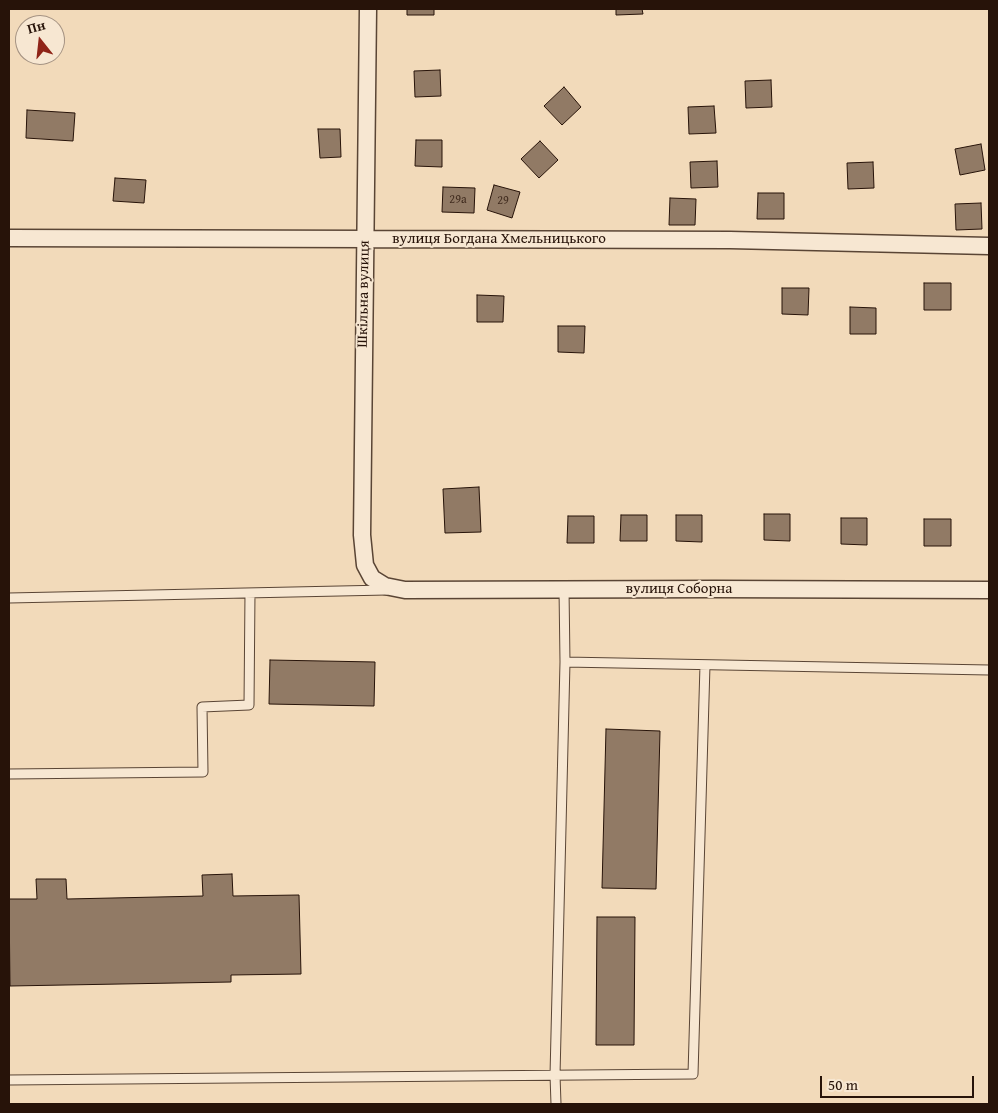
<!DOCTYPE html>
<html>
<head>
<meta charset="utf-8">
<style>
	body { margin:0 }
	#map { position:relative; width:998px; height:1113px; overflow:hidden; background:#f2daba; font-family:"Gentium Book Plus",serif }
	canvas { display:block }
	.frame { position:absolute; inset:0; border:10px solid #271309; pointer-events:none }
	.north { position:absolute; left:15px; top:15px; width:50px; height:50px; box-sizing:border-box; background:#f7e7d2; border:1px solid #a49282; border-radius:50%; rotate:344deg; font-size:14px; font-weight:700; line-height:20px; text-align:center; color:#271309 }
	.north::after { content:''; display:block; margin:auto; width:18px; height:22px; background:#8f2418; clip-path:polygon(50% 0,100% 100%,50% 72%,0 100%) }
	.scale { position:absolute; left:820px; top:1076px; width:154px; height:22px; box-sizing:border-box; border:2px solid #271309; border-top:0; padding-left:6px; font-size:15px; line-height:18px; white-space:nowrap; color:#271309; -webkit-text-stroke:4px #f7e7d2; paint-order:stroke }
</style>
</head>
<body>
<div id="map">
<canvas width="998" height="1113"></canvas>
<div class="frame"></div>
<div class="north">Пн</div>
<div class="scale">50 m</div>
</div>
<script>
const context = document.querySelector('canvas').getContext('2d');
context.lineJoin = 'round';
function fillPath(path, color) { context.fillStyle = color; context.fill(path, 'evenodd'); }
const shape = rows => new Path2D(rows.map(r => 'M' + r).join(''));
function stroke(path, color, width, dash) { context.strokeStyle = color; context.lineWidth = width; context.lineCap = dash ? 'butt' : 'round'; context.setLineDash(dash || []); context.stroke(path); }
function drawText(font, color, halo, rows, align = 'center') {
  context.font = font + ' "Gentium Book Plus",serif'; context.lineWidth = 4; context.setLineDash([]); context.textBaseline = 'middle'; context.strokeStyle = halo; context.fillStyle = color; for (const [text, x, y, turn = 0] of rows) {
    context.save(); context.translate(x, y); context.rotate((+turn || 0) * Math.PI / 180); context.textAlign = isNaN(turn) ? turn : align; if (halo) context.strokeText(text, 0, 0); context.fillText(text, 0, 0); context.restore();
  }
}
const building = shape([
	[407,9,434,9,434,15,407,15,407,9],
	[616,9,642,9,643,14,616,15,616,9],
	[440,70,441,96,415,97,414,71,440,70],
	[771,80,772,107,746,108,745,81,771,80],
	[564,87,581,107,562,125,544,106,564,87],
	[714,106,716,133,689,134,688,107,714,106],
	[27,110,75,113,73,141,26,138,27,110],
	[318,129,340,129,341,157,320,158,318,129],
	[416,140,442,140,442,167,415,166,416,140],
	[540,141,558,160,539,178,521,159,540,141],
	[981,144,985,170,960,175,955,149,981,144],
	[717,161,718,187,691,188,690,162,717,161],
	[873,162,874,188,848,189,847,163,873,162],
	[115,178,146,180,144,203,113,201,115,178],
	[494,185,520,192,512,218,487,210,494,185],
	[443,187,475,188,474,213,442,212,443,187],
	[758,193,784,193,784,219,757,219,758,193],
	[670,198,696,199,695,225,669,225,670,198],
	[981,203,982,229,956,230,955,204,981,203],
	[924,283,951,283,951,310,924,310,924,283],
	[782,288,809,288,808,315,782,314,782,288],
	[477,295,504,296,503,322,477,322,477,295],
	[850,307,876,308,876,334,850,334,850,307],
	[558,326,585,326,584,353,558,352,558,326],
	[479,487,481,532,445,533,443,489,479,487],
	[764,514,790,514,790,541,764,540,764,514],
	[621,515,647,515,647,541,620,541,621,515],
	[676,515,702,515,702,542,676,541,676,515],
	[568,516,594,516,594,543,567,543,568,516],
	[841,518,867,518,867,545,841,544,841,518],
	[924,519,951,519,951,546,924,546,924,519],
	[270,660,375,662,374,706,269,704,270,660],
	[606,729,660,731,656,889,602,888,606,729],
	[232,874,233,896,299,895,301,974,231,975,231,982,10,986,9,899,37,899,36,879,66,879,67,899,203,896,202,875,232,874],
	[597,917,635,917,634,1045,596,1045,597,917]
]);
fillPath(building, '#917a65');
stroke(building, '#271309', 1);
const service = shape([
	[9,598,387,590],
	[565,662,989,670],
	[9,774,203,772,202,707,249,705,250,593],
	[9,1080,693,1074,705,665],
	[556,1104,555,1075,565,662,564,589]
]);
const minor = shape([
	[368,9,362,535,365,565,372,578,385,586,405,590,715,589,989,590],
	[9,238,730,240,989,246]
]);
stroke(service, '#5a4535', 11);
stroke(minor, '#5a4535', 19);
stroke(service, '#f7e7d2', 9);
stroke(minor, '#f7e7d2', 16);
drawText('12px', '#422d20', null, [
	["29а",458,200],
	["29",503,201]
]);
drawText('15px', '#271309', '#f7e7d2', [
	["вулиця Богдана Хмельницького",499,239],
	["Шкільна вулиця",364,294,-89],
	["вулиця Соборна",679,589]
]);
</script>
</body>
</html>
